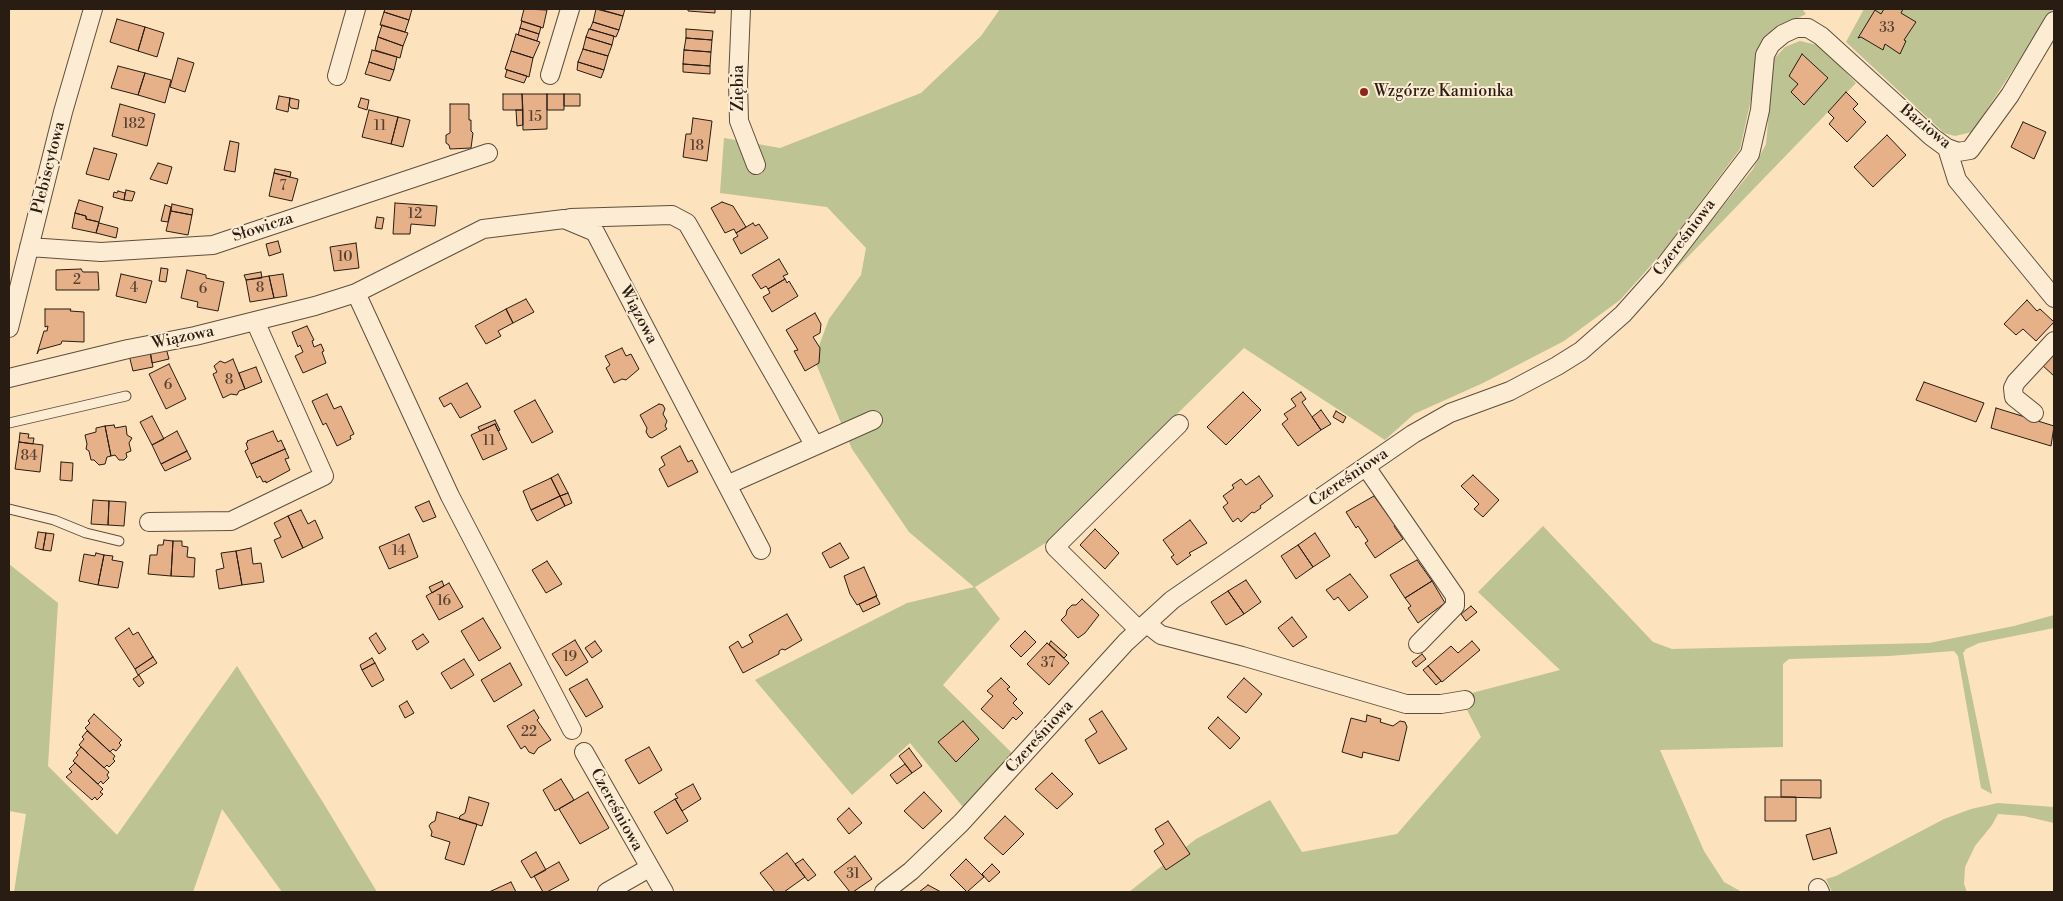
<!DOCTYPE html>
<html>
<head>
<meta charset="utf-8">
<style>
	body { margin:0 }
	#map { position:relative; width:2063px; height:901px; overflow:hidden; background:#fce2bd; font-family:"Libre Bodoni",serif }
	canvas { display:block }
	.frame { position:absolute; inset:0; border:10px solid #291c12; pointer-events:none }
</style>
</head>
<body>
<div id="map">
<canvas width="2063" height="901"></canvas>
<div class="frame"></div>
</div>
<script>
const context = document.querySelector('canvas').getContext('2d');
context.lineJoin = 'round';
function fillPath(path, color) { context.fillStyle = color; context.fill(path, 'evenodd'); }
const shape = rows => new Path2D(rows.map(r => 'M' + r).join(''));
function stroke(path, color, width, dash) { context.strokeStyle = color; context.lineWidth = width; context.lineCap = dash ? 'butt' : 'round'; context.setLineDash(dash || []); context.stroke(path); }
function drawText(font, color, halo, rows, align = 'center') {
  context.font = font + ' "Libre Bodoni",serif'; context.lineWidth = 4; context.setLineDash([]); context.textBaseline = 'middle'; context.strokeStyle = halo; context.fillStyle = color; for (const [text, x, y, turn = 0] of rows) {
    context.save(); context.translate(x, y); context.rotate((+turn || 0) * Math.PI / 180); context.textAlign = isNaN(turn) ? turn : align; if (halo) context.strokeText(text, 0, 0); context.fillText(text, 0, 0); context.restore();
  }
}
fillPath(shape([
	[1000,9,1802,9,1806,14,1781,27,1757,72,1740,149,1663,252,1620,300,1564,341,1483,383,1414,414,1385,440,1244,348,1047,542,975,587,1000,619,943,685,1013,754,968,813,910,743,852,795,755,680,907,603,974,587,909,532,852,449,814,359,829,319,861,275,866,248,827,207,720,193,724,138,780,148,921,93,981,36],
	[1864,9,2053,9,1972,132,1955,136,1944,133,1846,42],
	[1800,41,1817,45,1827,53,1856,83,1652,294,1753,169,1766,144,1774,59,1785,47],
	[1543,526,1653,642,1672,649,1929,643,2014,626,2054,615,2054,628,1979,643,1966,649,1963,653,1992,794,1981,788,1958,656,1954,651,1889,656,1789,659,1783,664,1783,747,1660,750,1704,851,1724,882,1742,892,1129,892,1196,839,1270,800,1302,852,1397,834,1481,737,1465,706,1468,694,1560,670,1478,592],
	[9,564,58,603,48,766,117,835,237,666,324,804,377,892,282,892,222,809,193,892,14,892,26,814,9,811],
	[1998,803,2054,807,2054,823,2024,816,1998,814,1992,825,1975,846,1965,867,1964,884,1967,892,1832,892,1826,879,1836,876,1944,819,1971,809]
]), '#bdc392');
const building = shape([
	[385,9,412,9,409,20,384,12,385,9],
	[524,9,547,10,543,28,521,21,524,9],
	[596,9,623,16,619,30,593,22,596,9],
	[599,9,625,9,623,16,599,9],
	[688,9,715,9,715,13,688,11,688,9],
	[1884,9,1903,9,1901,13,1916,22,1904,40,1906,41,1900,54,1885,44,1883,50,1861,37,1858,38,1875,10,1881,14,1884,9],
	[384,12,409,20,405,32,380,25,384,12],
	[117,19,145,27,138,51,110,42,117,19],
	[522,21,541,27,539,34,520,28,522,21],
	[593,22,619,30,616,37,590,29,593,22],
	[382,25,408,33,403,46,378,37,382,25],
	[145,27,164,33,157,57,138,51,145,27],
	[520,28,539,34,537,41,518,35,520,28],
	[589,29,614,36,612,45,586,37,589,29],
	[686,29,713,31,712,40,686,38,686,29],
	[516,34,540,42,533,58,511,51,516,34],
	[378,37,403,46,400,58,375,50,378,37],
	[586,37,612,45,608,56,583,49,586,37],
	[686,38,712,40,711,52,684,50,686,38],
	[583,49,608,56,604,70,578,62,583,49],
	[372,50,397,57,394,70,369,62,372,50],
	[684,50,711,52,710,66,683,64,684,50],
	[511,51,533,58,529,77,505,69,511,51],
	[1802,54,1828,78,1804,105,1791,92,1798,84,1789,76,1802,54],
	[178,58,194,63,185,92,170,87,178,58],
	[369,62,394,70,390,81,365,74,369,62],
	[578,62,604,70,601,78,577,70,578,62],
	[683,64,710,66,710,74,683,72,683,64],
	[118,66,145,73,138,95,111,88,118,66],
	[507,70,527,76,524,83,505,77,507,70],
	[145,73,171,80,165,103,138,95,145,73],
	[1846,92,1858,104,1853,109,1866,122,1847,142,1829,124,1834,118,1828,112,1846,92],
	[503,94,522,94,523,110,503,110,503,94],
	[522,94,547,94,547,129,523,130,522,94],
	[547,94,564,94,564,110,547,110,547,94],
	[564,94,580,94,580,106,564,106,564,94],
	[279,96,290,98,288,112,276,109,279,96],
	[290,98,299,100,298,109,291,108,289,105,290,98],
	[361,98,369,100,367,110,358,107,361,98],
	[120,104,155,114,147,146,112,136,120,104],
	[450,104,469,104,469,120,471,120,471,131,473,133,471,148,450,149,449,145,446,143,446,135,450,133,450,104],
	[369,110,398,117,391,144,362,137,369,110],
	[516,110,523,110,523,125,517,126,516,110],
	[398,117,410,120,403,147,391,144,398,117],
	[693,118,712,121,707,161,683,157,686,134,691,134,693,118],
	[2023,122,2046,132,2034,159,2011,147,2023,122],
	[1887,135,1906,155,1873,187,1854,167,1887,135],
	[230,141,239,143,235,172,224,170,230,141],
	[94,148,117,154,109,180,86,174,94,148],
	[158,163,172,167,167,184,150,179,158,163],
	[275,169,291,172,290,177,274,173,275,169],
	[274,173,298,179,292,201,269,196,274,173],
	[126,190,135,192,132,201,124,200,126,190],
	[118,191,125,193,124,200,113,197,114,192,117,193,118,191],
	[79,200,103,207,99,222,86,219,86,216,75,213,79,200],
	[722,202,733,206,746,227,736,233,734,229,725,233,711,208,722,202],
	[395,203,437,206,435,226,411,224,410,234,393,234,395,203],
	[172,204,193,209,192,215,171,211,172,204],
	[165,205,171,207,168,222,161,221,165,205],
	[171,211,192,215,188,235,166,231,171,211],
	[75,213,86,216,86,219,99,222,96,233,72,228,75,213],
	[377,217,384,218,382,229,375,228,377,217],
	[99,223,118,228,116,238,96,233,99,223],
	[753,223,755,226,759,224,768,238,741,254,733,239,738,236,736,233,753,223],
	[278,241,281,252,269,256,266,244,278,241],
	[356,243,359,268,334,271,330,247,356,243],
	[779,259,788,274,783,276,785,279,768,289,766,286,761,289,752,275,779,259],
	[161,268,168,269,166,282,159,281,161,268],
	[81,269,83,272,98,272,99,290,56,290,56,270,81,269],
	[187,270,206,275,206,278,224,282,218,311,197,307,198,302,181,298,187,270],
	[261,272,262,278,246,280,244,275,261,272],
	[121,274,152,281,146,303,116,296,121,274],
	[283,274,287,296,274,298,269,276,283,274],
	[269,276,274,298,250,302,246,280,269,276],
	[785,279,787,283,789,281,798,296,772,312,763,297,770,293,768,289,785,279],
	[526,299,534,312,513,323,506,309,526,299],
	[2027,300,2037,311,2040,309,2054,322,2036,341,2023,329,2016,335,2004,324,2027,300],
	[45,309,71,309,70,311,84,312,84,342,62,341,61,344,39,350,37,354,44,331,47,331,48,326,45,327,45,309],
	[506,309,513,323,498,331,501,336,486,344,475,326,506,309],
	[815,313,821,324,820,333,813,337,820,348,819,363,805,371,794,351,798,350,786,330,815,313],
	[307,326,314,340,312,341,314,347,321,344,324,351,322,352,326,363,303,373,295,356,303,352,300,345,298,347,292,332,307,326],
	[166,348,169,359,152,363,150,351,166,348],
	[622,348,626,356,631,354,639,369,626,380,622,379,614,383,606,368,610,365,605,356,622,348],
	[150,351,153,367,133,371,129,355,150,351],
	[2054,352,2054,376,2041,364,2054,352],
	[233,359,245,389,239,391,237,395,231,394,223,398,213,374,217,372,214,366,220,361,225,363,233,359],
	[169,364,186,399,166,409,149,374,169,364],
	[256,367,262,382,245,389,239,373,256,367],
	[1924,382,1984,403,1976,422,1916,400,1924,382],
	[467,383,481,407,460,418,451,403,444,407,439,398,467,383],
	[1243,392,1261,410,1226,445,1207,427,1243,392],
	[1301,392,1306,399,1302,402,1321,430,1298,446,1282,424,1288,419,1284,414,1296,406,1291,399,1301,392],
	[327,394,334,409,341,406,354,434,350,436,351,439,337,446,326,423,323,425,312,401,327,394],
	[535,400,553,432,532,443,514,411,535,400],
	[659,404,663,405,665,409,663,414,667,421,665,426,667,429,652,438,649,437,646,432,647,428,640,415,659,404],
	[1996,408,2054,426,2051,446,1991,428,1996,408],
	[1321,410,1331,424,1321,430,1312,417,1321,410],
	[1336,411,1346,417,1343,423,1333,417,1336,411],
	[152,416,164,439,152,445,140,422,152,416],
	[495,420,500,430,498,431,495,424,480,431,478,427,495,420],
	[495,424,507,449,483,460,471,435,495,424],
	[114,425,115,428,126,426,127,435,132,438,129,443,131,451,126,453,127,457,124,460,119,460,115,455,111,456,105,426,114,425],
	[105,426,111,456,107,457,105,464,99,465,94,460,91,460,89,451,86,449,87,444,85,435,96,432,96,428,105,426],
	[177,431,187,451,161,464,152,445,177,431],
	[273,431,278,442,281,440,285,449,251,464,245,451,248,449,246,443,248,442,247,441,273,431],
	[20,433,29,434,28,438,34,438,33,444,19,442,20,433],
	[19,442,43,445,40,472,15,469,19,442],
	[680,446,688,462,692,460,698,472,668,487,659,469,665,465,661,457,680,446],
	[285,449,289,458,285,459,290,470,266,483,266,481,263,482,260,476,257,478,251,464,285,449],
	[187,451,191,459,165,471,161,464,187,451],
	[61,462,73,463,72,481,60,480,61,462],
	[558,474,568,493,560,496,551,478,558,474],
	[1473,475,1499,500,1483,517,1474,509,1479,504,1461,486,1473,475],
	[1259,476,1273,496,1260,506,1261,508,1254,513,1252,512,1241,522,1238,518,1233,522,1223,507,1228,503,1223,496,1234,488,1232,485,1241,479,1246,485,1259,476],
	[551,478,560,496,531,510,523,491,551,478],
	[568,493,572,503,565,506,560,496,568,493],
	[560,496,565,506,537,521,531,510,560,496],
	[1374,496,1395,525,1394,526,1403,539,1375,558,1365,543,1368,541,1358,526,1356,528,1346,512,1374,496],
	[93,500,109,501,108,525,91,524,93,500],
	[109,501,126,502,124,526,108,525,109,501],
	[429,501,436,517,423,522,415,507,429,501],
	[301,510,308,524,315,520,323,538,303,548,288,516,301,510],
	[288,516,303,548,282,558,274,540,281,537,274,523,288,516],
	[1190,520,1207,543,1189,553,1191,555,1177,565,1171,557,1174,555,1163,540,1190,520],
	[1095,529,1119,553,1105,569,1080,545,1095,529],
	[38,532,46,533,43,550,35,548,38,532],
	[46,533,54,534,51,551,43,550,46,533],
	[1315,533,1330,556,1313,567,1298,545,1315,533],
	[409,534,418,557,389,569,379,547,409,534],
	[164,540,173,541,171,576,148,574,150,555,157,555,158,545,163,545,164,540],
	[173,541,182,541,182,546,188,547,187,557,195,558,194,577,171,576,173,541],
	[840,543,849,558,830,568,822,553,840,543],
	[1298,545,1313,567,1296,579,1281,556,1298,545],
	[251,548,253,564,261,563,264,582,242,585,236,551,251,548],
	[236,551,242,585,219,589,216,570,224,568,221,553,236,551],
	[96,553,104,555,98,585,79,581,84,554,95,556,96,553],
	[104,555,113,556,112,560,123,562,118,588,98,585,104,555],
	[1417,560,1432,581,1405,598,1390,575,1417,560],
	[547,561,562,584,546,593,532,570,547,561],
	[864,567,877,596,857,605,850,594,844,576,864,567],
	[1350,574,1368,597,1349,611,1338,597,1334,600,1326,590,1350,574],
	[1246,580,1261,602,1244,614,1228,591,1246,580],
	[442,581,444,586,432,593,429,587,442,581],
	[1432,581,1445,603,1418,623,1408,608,1411,606,1405,598,1432,581],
	[449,583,463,607,439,620,426,596,449,583],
	[1228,591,1244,614,1226,625,1211,602,1228,591],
	[876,596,880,604,863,612,859,604,876,596],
	[1082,599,1099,615,1085,633,1078,638,1061,620,1066,615,1067,610,1072,605,1076,605,1082,599],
	[1471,606,1477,612,1466,621,1461,614,1471,606],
	[787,614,802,640,785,650,782,649,779,651,779,654,743,673,729,647,738,641,742,648,753,642,749,635,787,614],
	[1292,617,1307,637,1293,647,1278,628,1292,617],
	[483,618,501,648,479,661,461,631,483,618],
	[129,628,133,635,138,632,153,657,135,669,115,638,129,628],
	[1025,631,1036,642,1021,657,1010,646,1025,631],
	[376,633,386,649,379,654,369,638,376,633],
	[423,634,429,642,417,650,412,641,423,634],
	[575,640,588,662,566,676,552,654,575,640],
	[595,641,602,651,592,658,585,648,595,641],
	[1051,641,1067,655,1064,658,1049,644,1051,641],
	[1472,641,1480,650,1442,682,1428,666,1451,646,1458,653,1472,641],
	[1047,643,1069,663,1049,685,1027,664,1047,643],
	[1422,654,1426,659,1416,667,1412,662,1422,654],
	[153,657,157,663,138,675,135,669,153,657],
	[372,658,375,663,362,670,360,665,372,658],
	[464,659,474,675,451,689,441,673,464,659],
	[375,663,384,680,372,687,362,670,375,663],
	[510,663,522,685,494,702,481,680,510,663],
	[1428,666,1441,681,1436,685,1423,670,1428,666],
	[139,675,144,683,139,687,133,679,139,675],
	[1001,678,1010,687,1007,689,1017,699,1013,703,1023,713,1016,720,1013,717,1003,729,981,709,993,696,987,691,1001,678],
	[1244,678,1262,694,1246,713,1227,697,1244,678],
	[587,679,603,707,586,717,569,689,587,679],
	[407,701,414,713,405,718,399,706,407,701],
	[534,710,539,718,537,720,551,740,538,748,534,754,529,752,525,746,521,749,507,726,534,710],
	[1102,711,1127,749,1099,764,1085,740,1097,732,1089,719,1102,711],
	[94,714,122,740,119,743,121,745,116,751,113,749,110,752,85,728,90,723,88,721,94,714],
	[1367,715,1381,719,1380,722,1393,726,1400,721,1405,722,1407,727,1399,761,1363,752,1362,758,1342,752,1351,718,1366,722,1367,715],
	[1218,717,1240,738,1230,749,1208,728,1218,717],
	[963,721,979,739,956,762,938,742,963,721],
	[87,731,115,756,113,759,115,761,109,767,107,765,104,768,79,745,84,739,82,737,87,731],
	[81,747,109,772,107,775,109,778,103,784,101,781,98,784,73,761,78,755,76,753,81,747],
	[649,747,662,770,639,784,625,760,649,747],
	[909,748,922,766,912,773,899,756,909,748],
	[75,763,103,789,100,792,103,794,97,800,95,797,92,800,66,777,72,772,69,769,75,763],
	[905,764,912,773,897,784,890,775,905,764],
	[1052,773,1073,794,1057,809,1035,789,1052,773],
	[561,779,574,800,555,811,543,790,561,779],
	[1781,780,1821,780,1821,798,1781,797,1781,780],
	[693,784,701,799,682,811,675,799,678,798,675,794,693,784],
	[588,792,609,828,580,844,559,809,588,792],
	[924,792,942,811,923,829,904,811,924,792],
	[469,797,489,803,482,826,459,819,460,816,465,813,469,797],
	[1765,797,1796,797,1796,821,1765,821,1765,797],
	[675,799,688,821,667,834,654,812,675,799],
	[849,808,862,823,849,834,837,819,849,808],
	[437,812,477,824,464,865,445,859,450,842,431,836,432,832,429,826,431,823,435,821,437,812],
	[1005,816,1024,834,1003,855,984,838,1005,816],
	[1168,821,1190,854,1166,870,1154,851,1164,844,1155,829,1168,821],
	[1830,828,1837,853,1813,860,1806,835,1830,828],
	[536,852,546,870,531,878,521,861,536,852],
	[787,853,805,877,784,892,775,892,760,873,787,853],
	[855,856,872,879,853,892,850,892,834,872,855,856],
	[803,859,816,875,808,881,795,864,803,859],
	[966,859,984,877,967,892,950,875,966,859],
	[559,862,569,880,547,892,543,892,534,876,559,862],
	[992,864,1000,872,989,882,982,874,992,864],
	[511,882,516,892,489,892,511,882],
	[928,885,941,892,919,892,928,885]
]);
fillPath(building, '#e6b088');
stroke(building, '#291c12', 1);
const lane = shape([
	[9,423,126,396],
	[9,509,54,520,86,533,119,541]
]);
const street = shape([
	[741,9,738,82,739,121,756,165],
	[550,75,570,9],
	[337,76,356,9],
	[1947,148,1957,180,2054,298],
	[570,218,672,215,687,223,815,446],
	[29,247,101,252,213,245,488,153],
	[356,293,450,496,572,730],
	[9,328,63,112,93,9],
	[9,378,128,349,195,336,315,306,356,293,483,229,564,219,595,232,727,485,873,420],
	[2034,413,2014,397,2013,388,2016,382,2054,341],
	[1366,467,1455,596,1455,606,1418,644],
	[727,485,761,550],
	[149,522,231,521,324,476,255,321],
	[1147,624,1161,635,1242,656,1406,704,1441,704,1465,700],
	[1139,630,1055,547,1179,424],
	[584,752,664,892],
	[1818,888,1820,892],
	[607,892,649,868],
	[884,892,911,871,961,823,1126,642,1172,600,1413,434,1450,413,1510,391,1557,366,1581,351,1623,314,1656,277,1750,154,1760,110,1765,55,1771,44,1783,34,1796,28,1808,28,1821,36,1932,137,1947,148,1958,152,1970,150,2010,95,2054,21]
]);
stroke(lane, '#5e4e3d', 11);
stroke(street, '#5e4e3d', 20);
stroke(lane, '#fdecd4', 9);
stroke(street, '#fdecd4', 18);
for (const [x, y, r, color] of [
	[1364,92,5,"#8f2418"]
]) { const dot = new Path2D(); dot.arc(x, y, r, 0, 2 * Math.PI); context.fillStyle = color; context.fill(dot); stroke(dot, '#fdecd4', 2); }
drawText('14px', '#584130', null, [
	["33",1887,29],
	["15",535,118],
	["182",134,125],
	["11",380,127],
	["18",697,147],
	["7",283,187],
	["12",415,215],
	["10",345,258],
	["2",77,281],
	["4",134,289],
	["8",260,289],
	["6",203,290],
	["8",229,381],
	["6",168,386],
	["11",489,442],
	["84",29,457],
	["14",399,552],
	["16",444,602],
	["19",570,658],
	["37",1048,664],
	["22",529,733],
	["31",853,875]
]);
drawText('16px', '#291c12', '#fdecd4', [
	["Ziębia",739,88,-90],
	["Baziowa",1925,127,39],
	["Plebiscytowa",49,168,-76],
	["Słowicza",263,228,-18],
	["Czereśniowa",1685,238,-53],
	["Wiązowa",638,315,62],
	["Wiązowa",183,338,-12],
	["Czereśniowa",1349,478,-34],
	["Czereśniowa",1040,737,-48],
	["Czereśniowa",616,810,61]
]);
drawText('16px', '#291c12', '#fdecd4', [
	["Wzgórze Kamionka",1374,92]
], 'left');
</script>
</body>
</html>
